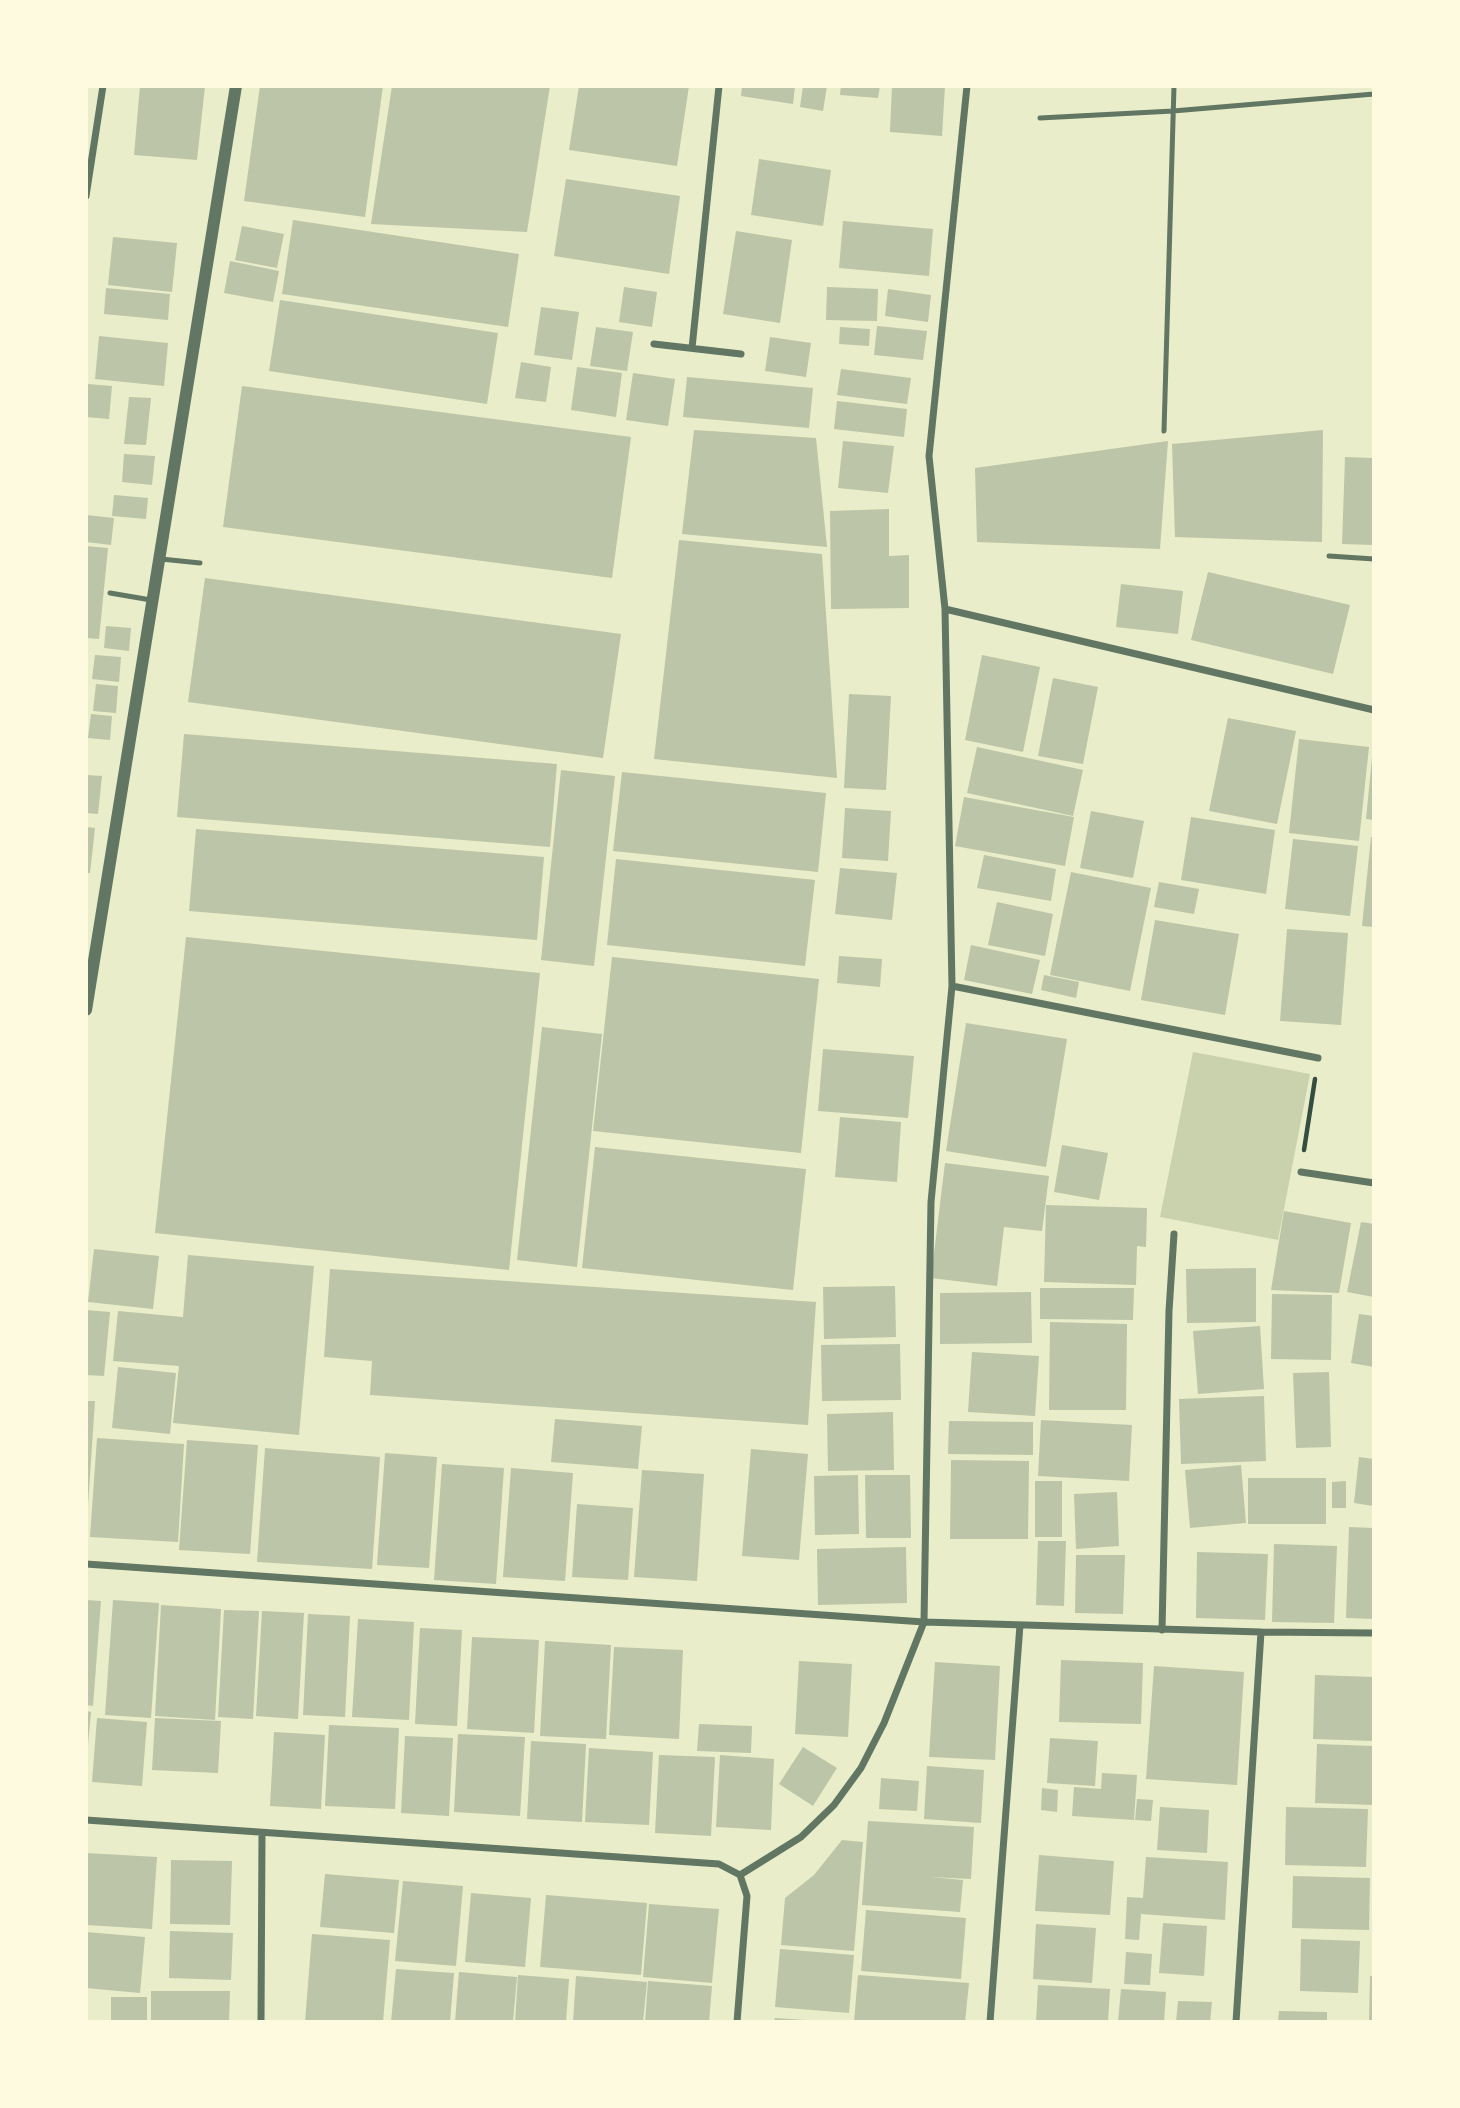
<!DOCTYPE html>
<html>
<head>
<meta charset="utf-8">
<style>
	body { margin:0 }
	#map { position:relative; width:1460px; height:2108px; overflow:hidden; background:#e9edc9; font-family:Manrope,sans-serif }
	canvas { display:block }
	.frame { position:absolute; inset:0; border:88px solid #fefae0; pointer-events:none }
</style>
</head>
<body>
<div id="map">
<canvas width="1460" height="2108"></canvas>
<div class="frame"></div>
</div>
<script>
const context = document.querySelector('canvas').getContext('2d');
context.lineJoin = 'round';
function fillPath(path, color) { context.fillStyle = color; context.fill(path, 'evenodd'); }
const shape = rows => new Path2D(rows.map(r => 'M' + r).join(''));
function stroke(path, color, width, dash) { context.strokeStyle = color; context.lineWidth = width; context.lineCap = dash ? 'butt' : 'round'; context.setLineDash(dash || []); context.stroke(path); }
fillPath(shape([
	[1193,1052,1310,1074,1278,1240,1160,1217]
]), '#cad2ad');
fillPath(shape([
	[140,86,205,86,197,160,134,155],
	[260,86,383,86,365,217,244,201],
	[392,86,550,86,527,232,371,224],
	[579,86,689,86,677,166,569,150],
	[742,86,795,86,793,104,741,96],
	[803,86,827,86,823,111,800,107],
	[841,86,880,86,878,98,840,95],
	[892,86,945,86,942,136,890,132],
	[759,159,831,170,823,226,751,215],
	[566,179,680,196,669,274,554,256],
	[293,220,519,254,508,327,282,294],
	[843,221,933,229,929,276,839,268],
	[242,226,284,234,277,268,235,260],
	[736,231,792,240,780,323,723,314],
	[113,237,177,243,172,292,108,285],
	[230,261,279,271,273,302,224,293],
	[624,287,657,292,652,327,619,322],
	[827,287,878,289,877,321,826,320],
	[106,288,170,294,168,320,104,314],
	[888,289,931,295,928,322,885,316],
	[280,300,498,333,487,404,269,371],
	[541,307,579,312,572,360,534,355],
	[877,326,927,331,923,360,874,355],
	[596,327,633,332,627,371,590,366],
	[840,327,870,329,869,346,839,344],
	[99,336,168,343,164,386,95,379],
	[770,337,811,343,806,377,765,371],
	[521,362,551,367,546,402,515,398],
	[577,367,622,373,616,417,571,410],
	[841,369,911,378,907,404,837,395],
	[633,373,675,379,668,426,626,420],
	[687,377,813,388,809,428,683,417],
	[87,384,112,386,109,419,86,417],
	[242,386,631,437,612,578,223,527],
	[129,397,151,398,146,445,124,444],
	[837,401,907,409,904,437,834,429],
	[694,430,816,438,827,547,682,534],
	[1323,430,1322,542,1175,537,1172,444],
	[843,441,894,446,888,493,838,488],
	[1168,441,1160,549,977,542,975,468],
	[124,454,155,456,152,485,122,482],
	[1345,457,1374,458,1374,545,1342,544],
	[114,495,148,498,146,519,112,516],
	[889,509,889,556,909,555,909,608,831,609,830,511],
	[86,515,114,518,111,545,86,542],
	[679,540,822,554,837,778,654,759],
	[86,546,108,548,99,639,86,638],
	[1208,572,1350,605,1333,674,1191,640],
	[205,578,621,634,603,758,188,702],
	[1121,584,1183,591,1178,634,1116,627],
	[106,626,131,628,129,651,104,648],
	[95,655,121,657,119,682,92,679],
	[982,655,1040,667,1023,752,965,740],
	[1053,678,1098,687,1083,764,1038,756],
	[96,684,118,686,116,713,93,711],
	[849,694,891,696,886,790,844,788],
	[91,714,112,716,110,740,88,738],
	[1228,718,1296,731,1277,824,1209,811],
	[184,734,557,764,550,847,177,817],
	[1299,739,1369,747,1359,841,1289,833],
	[977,747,1083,770,1073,816,967,793],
	[1372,758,1374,758,1374,820,1366,819],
	[561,770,615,776,594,966,541,960],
	[622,772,826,793,818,872,613,851],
	[86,775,102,776,98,814,86,813],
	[964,797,1074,817,1065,866,955,846],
	[845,808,891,811,888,861,842,858],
	[1091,811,1144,821,1133,878,1080,868],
	[1191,817,1275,830,1266,894,1181,880],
	[86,827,95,828,90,873,86,873],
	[196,829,544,857,537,940,189,911],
	[1371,837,1374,837,1374,927,1362,926],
	[1293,839,1358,846,1350,916,1285,909],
	[984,855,1056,869,1051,901,977,888],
	[616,859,815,880,805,966,607,945],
	[840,868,897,873,892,920,835,914],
	[1071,872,1151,888,1130,991,1050,975],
	[1159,882,1199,889,1194,914,1154,907],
	[997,902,1053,914,1045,956,988,945],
	[1155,920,1239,934,1225,1015,1141,1000],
	[1287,929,1348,933,1341,1025,1280,1021],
	[186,937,540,973,509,1270,155,1233],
	[971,945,1040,960,1032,994,964,980],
	[839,956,882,959,880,987,837,983],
	[612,957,819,979,801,1153,593,1131],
	[1044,975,1079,982,1076,998,1041,990],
	[966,1023,1067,1039,1046,1167,946,1151],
	[542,1027,602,1034,577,1267,517,1260],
	[823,1049,914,1056,908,1118,818,1111],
	[840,1117,901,1122,897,1182,835,1177],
	[1062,1145,1108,1153,1099,1200,1054,1192],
	[595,1147,806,1169,793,1290,582,1268],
	[945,1163,1049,1176,1042,1231,1004,1227,997,1286,931,1278],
	[1046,1205,1147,1208,1146,1247,1137,1246,1136,1285,1044,1282],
	[1284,1211,1351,1223,1339,1293,1271,1290],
	[1361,1222,1374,1224,1374,1297,1347,1292],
	[94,1249,159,1256,153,1309,88,1302],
	[188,1255,314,1266,299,1435,173,1423,179,1366,113,1361,118,1311,183,1317],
	[1256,1268,1256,1322,1187,1323,1186,1269],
	[330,1269,816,1302,808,1425,370,1395,372,1361,324,1357],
	[895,1286,896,1337,824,1339,823,1287],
	[1040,1288,1134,1288,1133,1320,1040,1319],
	[1031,1292,1032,1343,940,1344,940,1293],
	[1272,1294,1332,1295,1331,1360,1271,1359],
	[86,1310,110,1312,104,1376,86,1375],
	[1359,1314,1374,1316,1374,1367,1351,1363],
	[1050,1322,1127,1324,1126,1410,1049,1410],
	[1260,1326,1264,1389,1198,1394,1193,1331],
	[900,1344,901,1400,822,1401,821,1345],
	[972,1352,1039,1356,1035,1416,968,1412],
	[118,1367,176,1373,170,1434,112,1428],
	[1329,1372,1331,1447,1296,1448,1293,1373],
	[1264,1396,1266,1461,1181,1464,1179,1399],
	[86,1401,95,1401,88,1505,86,1505],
	[893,1412,894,1470,828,1471,827,1414],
	[555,1419,642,1426,638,1469,551,1462],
	[1041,1420,1132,1425,1129,1481,1038,1476],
	[949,1421,1033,1422,1033,1455,948,1454],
	[97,1438,184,1444,178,1542,90,1537],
	[187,1440,258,1445,250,1554,179,1550],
	[265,1448,380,1457,372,1569,257,1562],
	[751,1449,808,1454,799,1560,742,1556],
	[385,1453,437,1457,429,1568,377,1565],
	[1359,1457,1374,1459,1374,1506,1354,1503],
	[951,1460,1029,1461,1028,1539,950,1539],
	[442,1464,504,1468,496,1584,434,1580],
	[1241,1465,1246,1523,1190,1528,1185,1470],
	[511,1468,573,1473,565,1581,503,1577],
	[642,1470,704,1474,697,1581,634,1577],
	[858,1475,859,1534,815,1535,814,1476],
	[865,1475,910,1475,911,1538,866,1538],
	[1248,1478,1326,1478,1326,1524,1248,1524],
	[1035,1481,1062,1481,1062,1537,1035,1537],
	[1346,1481,1346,1508,1332,1508,1332,1482],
	[1117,1492,1119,1546,1076,1549,1074,1494],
	[577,1504,633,1508,628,1580,572,1577],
	[1349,1527,1374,1528,1374,1619,1346,1618],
	[1038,1541,1066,1541,1064,1606,1036,1605],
	[1274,1544,1337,1546,1334,1623,1272,1622],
	[906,1547,907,1603,818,1605,817,1549],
	[1197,1552,1268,1554,1265,1620,1196,1618],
	[1076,1555,1125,1555,1123,1614,1075,1613],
	[86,1600,101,1601,93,1706,86,1705],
	[113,1600,159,1603,151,1718,105,1715],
	[161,1605,221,1609,215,1720,155,1716],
	[224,1610,259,1611,253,1719,218,1717],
	[262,1611,304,1613,298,1719,256,1716],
	[308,1614,350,1616,345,1717,303,1715],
	[358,1619,414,1622,409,1720,352,1717],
	[420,1628,462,1630,457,1726,415,1724],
	[472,1637,539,1640,534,1733,467,1729],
	[545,1641,611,1645,606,1739,540,1736],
	[614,1647,683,1650,679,1739,609,1735],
	[1061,1660,1143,1663,1141,1724,1059,1722],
	[799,1661,852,1664,848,1737,795,1734],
	[935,1662,1000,1666,995,1760,929,1757],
	[1154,1666,1244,1672,1237,1785,1146,1779],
	[1315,1675,1374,1677,1374,1741,1313,1739],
	[86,1711,91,1712,88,1745,86,1745],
	[97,1718,147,1722,142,1786,92,1782],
	[155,1718,221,1721,218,1773,152,1770],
	[699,1724,752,1726,751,1753,697,1751],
	[329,1725,399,1728,395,1809,325,1806],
	[274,1732,325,1735,321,1809,270,1806],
	[458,1734,525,1737,520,1816,454,1812],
	[405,1736,453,1738,449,1816,401,1813],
	[1050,1738,1098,1741,1095,1786,1047,1783],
	[531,1741,586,1744,582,1822,527,1819],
	[1317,1744,1374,1746,1374,1805,1315,1803],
	[803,1747,837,1768,813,1806,779,1784],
	[589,1748,653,1752,649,1825,585,1822],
	[659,1755,715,1757,711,1836,655,1833],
	[720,1755,774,1759,771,1830,716,1827],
	[927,1766,984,1770,981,1823,924,1819],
	[1102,1773,1137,1775,1134,1820,1072,1816,1074,1787,1101,1789],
	[881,1778,919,1781,917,1811,879,1809],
	[1042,1788,1058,1790,1057,1812,1041,1810],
	[1137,1799,1153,1800,1151,1821,1135,1820],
	[1160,1807,1209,1810,1207,1853,1157,1850],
	[1286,1807,1368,1809,1366,1867,1285,1865],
	[868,1821,974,1827,971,1879,930,1877,963,1880,960,1912,862,1905],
	[842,1840,863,1842,854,1951,781,1945,785,1898,814,1875],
	[86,1853,157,1857,152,1929,86,1925],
	[1039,1855,1114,1861,1110,1915,1035,1911],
	[1146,1857,1228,1862,1225,1920,1141,1914,1139,1940,1125,1939,1127,1897,1143,1898],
	[171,1860,232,1861,230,1925,170,1924],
	[325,1874,399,1880,394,1933,320,1927],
	[1293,1876,1370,1878,1369,1930,1292,1928],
	[403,1881,463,1886,456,1966,395,1961],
	[471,1893,531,1898,525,1967,465,1962],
	[546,1895,647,1903,641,1975,540,1967],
	[649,1904,719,1909,712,1983,643,1977],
	[866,1910,966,1918,961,1979,861,1971],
	[1163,1923,1207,1926,1204,1976,1159,1973],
	[1036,1924,1096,1928,1092,1983,1033,1979],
	[170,1931,233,1933,231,1980,169,1978],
	[86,1932,145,1937,140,1993,86,1988],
	[312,1934,390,1940,383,2022,305,2022],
	[1301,1939,1360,1941,1358,1993,1300,1991],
	[780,1949,854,1955,849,2013,775,2007],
	[1126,1952,1152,1954,1150,1985,1124,1984],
	[396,1969,454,1973,450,2022,391,2022],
	[459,1972,517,1977,513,2022,455,2022],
	[518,1975,569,1979,566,2022,515,2022],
	[858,1975,969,1983,965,2022,854,2022],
	[576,1976,647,1982,643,2022,573,2022],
	[1370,1976,1374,1976,1374,2022,1369,2022],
	[648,1981,712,1986,709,2022,645,2022],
	[1038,1985,1110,1989,1108,2022,1036,2022],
	[1121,1989,1166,1992,1164,2022,1118,2022],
	[151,1991,230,1991,229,2022,151,2022],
	[111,1997,147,1997,147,2022,111,2022],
	[1178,2001,1212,2002,1210,2022,1176,2022],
	[1279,2011,1327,2012,1327,2022,1278,2022],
	[775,2018,805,2020,805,2022,774,2022]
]), '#bcc5a7');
stroke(shape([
	[1304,1150,1315,1079]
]), '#344e41', 4.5);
stroke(shape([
	[1040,118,1173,111,1374,94],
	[1164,431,1174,86],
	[1329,556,1374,559],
	[161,559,200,563],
	[110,593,151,600]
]), '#617663', 5);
stroke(shape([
	[86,196,103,86],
	[654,344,741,354],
	[692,348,719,86],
	[945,609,1374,710],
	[952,986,1318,1058],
	[1301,1172,1374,1183],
	[86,1564,924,1622,1261,1632,1374,1633],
	[1162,1630,1169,1311,1174,1234],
	[86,1820,719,1864,740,1875],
	[740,1875,801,1837,834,1805,861,1768,884,1723,924,1622,931,1202,952,986,945,609,929,456,967,86],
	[261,2022,262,1833],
	[737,2022,747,1896,740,1875],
	[990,2022,1020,1625],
	[1236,2022,1261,1632]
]), '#617663', 7);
stroke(shape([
	[86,1010,236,86]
]), '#617663', 12);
</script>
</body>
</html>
